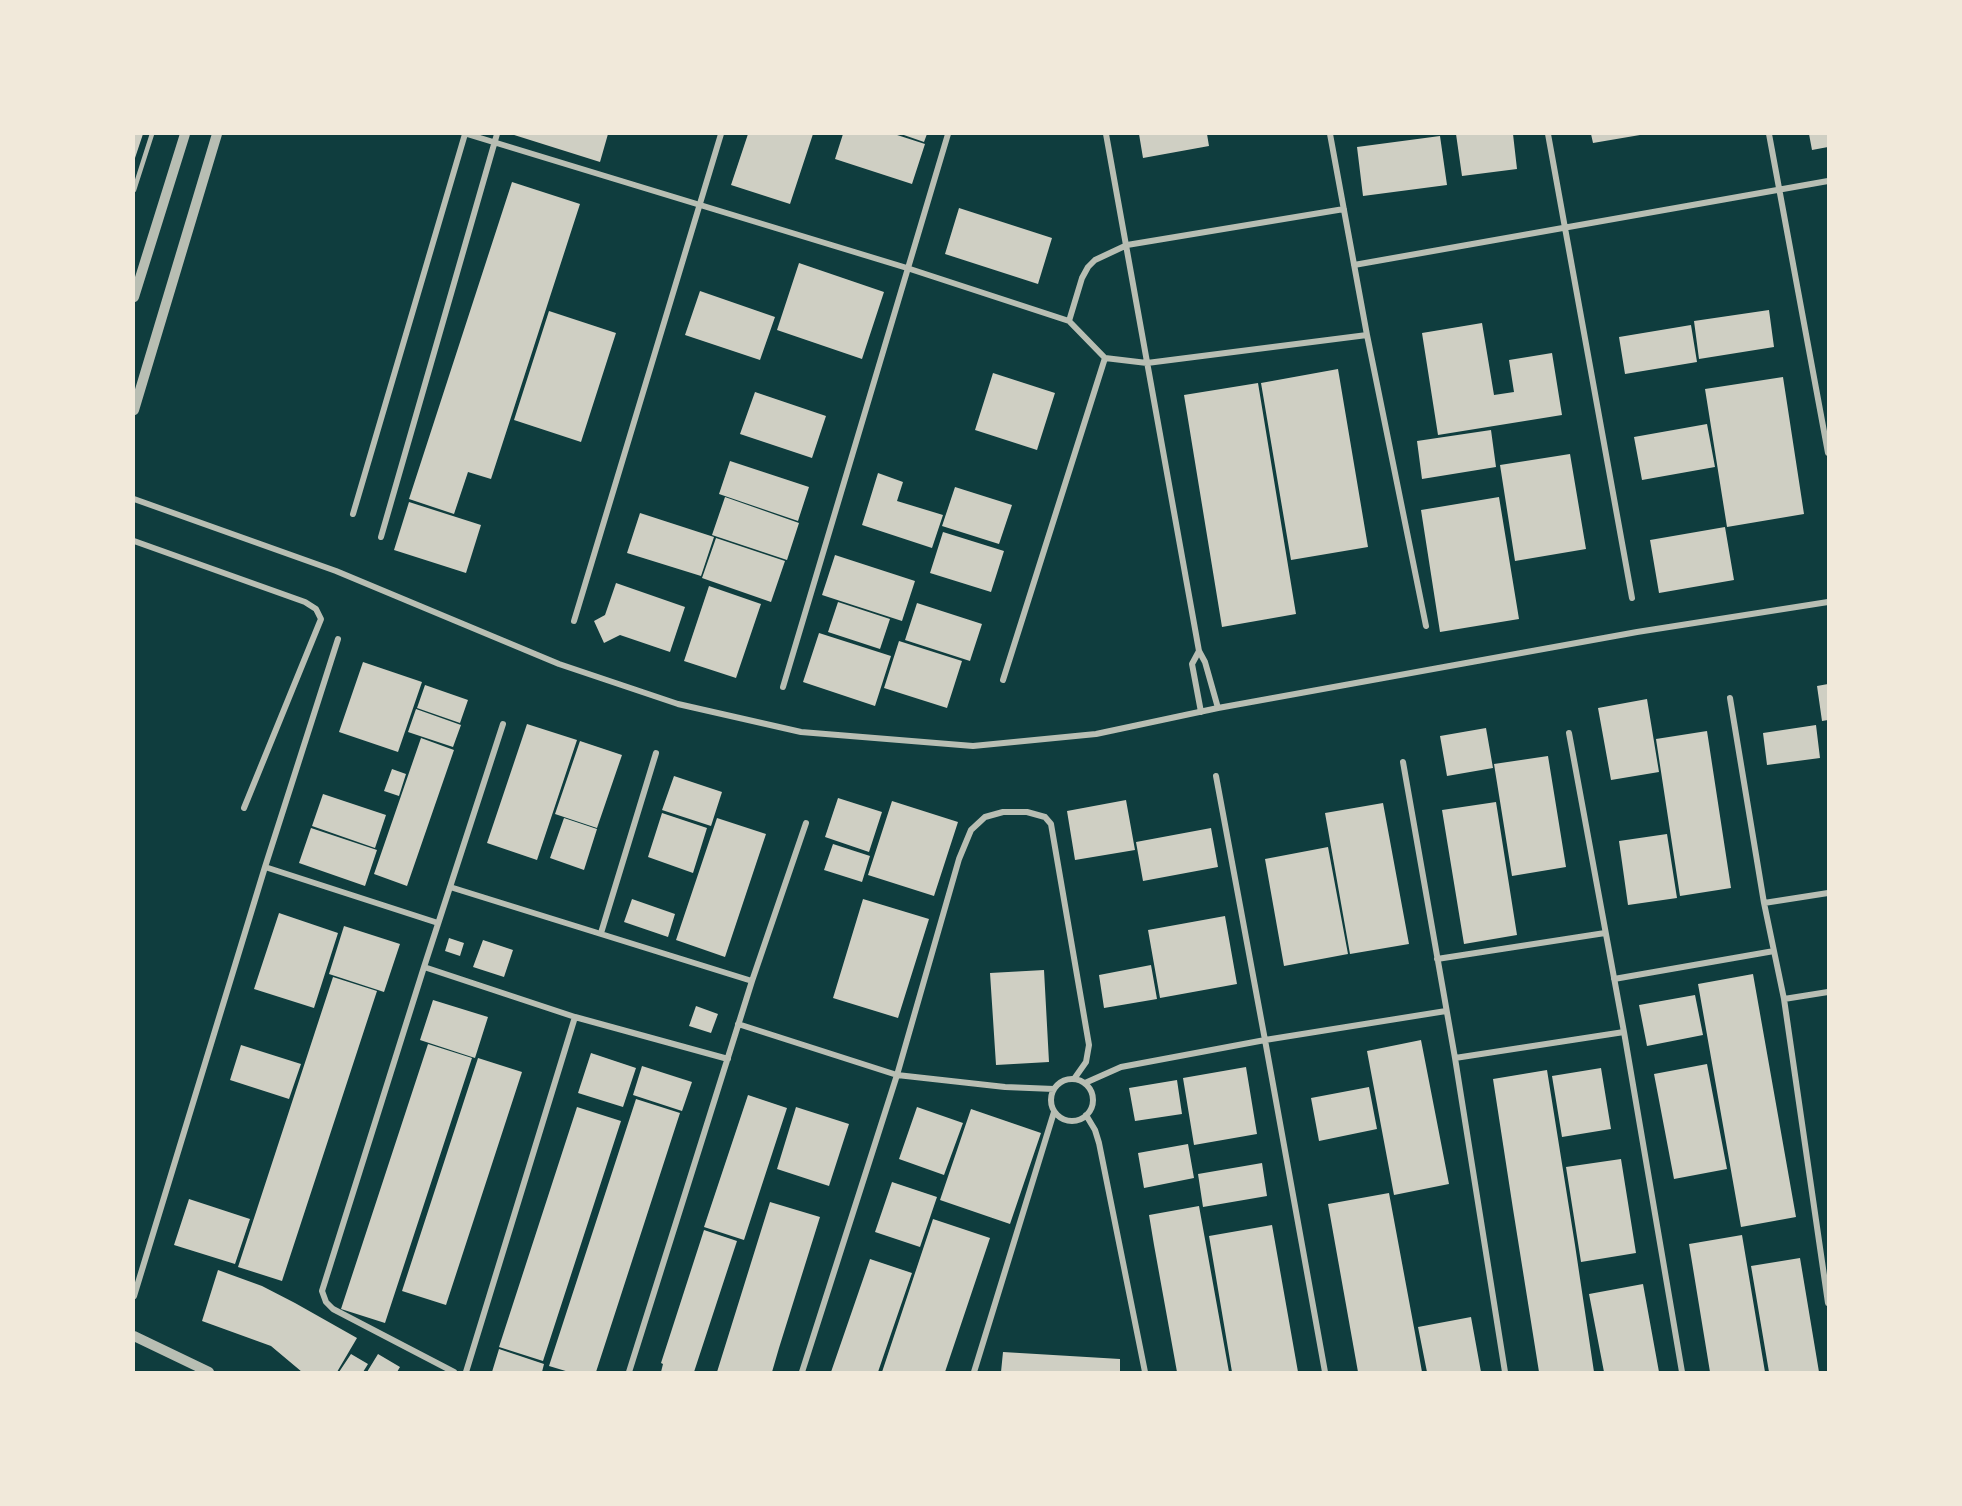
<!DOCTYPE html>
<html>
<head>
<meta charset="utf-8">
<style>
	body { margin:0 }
	#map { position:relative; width:1962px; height:1506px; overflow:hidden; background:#0f3d3e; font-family:Commissioner,sans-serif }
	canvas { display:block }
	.frame { position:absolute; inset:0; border:135px solid #f1e9da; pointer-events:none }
</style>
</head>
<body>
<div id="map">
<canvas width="1962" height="1506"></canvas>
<div class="frame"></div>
</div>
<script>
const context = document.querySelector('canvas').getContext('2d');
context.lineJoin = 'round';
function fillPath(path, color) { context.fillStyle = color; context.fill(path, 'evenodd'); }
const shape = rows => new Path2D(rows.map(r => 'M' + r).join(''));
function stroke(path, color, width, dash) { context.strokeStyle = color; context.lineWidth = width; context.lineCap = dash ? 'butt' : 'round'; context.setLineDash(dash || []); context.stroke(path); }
fillPath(shape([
	[134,134,143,134,134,161],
	[511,134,608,134,600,162],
	[748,134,813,134,790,204,731,185],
	[843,134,894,134,925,144,912,184,835,159],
	[901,134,927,134,924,142],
	[1139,134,1207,134,1209,146,1143,158],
	[1456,134,1513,134,1517,169,1462,176],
	[1591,134,1640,134,1640,135,1593,143],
	[1809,134,1828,134,1828,147,1812,150],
	[1440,136,1447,185,1363,196,1357,147],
	[512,182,580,204,491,479,468,472,454,514,409,499],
	[959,208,1052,238,1038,284,945,254],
	[799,263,884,292,862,359,777,330],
	[700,291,775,317,760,360,685,335],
	[1769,310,1774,347,1699,359,1694,321],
	[549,311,616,333,581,442,514,420],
	[1482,323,1494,395,1514,392,1509,360,1552,353,1562,415,1438,435,1422,333],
	[1691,325,1697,362,1625,374,1619,337],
	[1338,369,1368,547,1291,560,1261,383],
	[993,373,1055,393,1037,450,975,430],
	[1783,377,1804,514,1727,527,1705,389],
	[1258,383,1296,614,1222,627,1184,395],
	[755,392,826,416,812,458,740,434],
	[1707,424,1715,467,1642,480,1634,437],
	[1491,430,1496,467,1422,479,1417,441],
	[1570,454,1586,549,1515,561,1500,465],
	[730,461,809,487,798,521,719,494],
	[878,473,903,482,897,501,943,515,932,548,862,525],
	[955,487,1012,505,999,544,942,526],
	[725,497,799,523,787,560,712,535],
	[1499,497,1519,619,1440,632,1421,510],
	[409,502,481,525,466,573,394,550],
	[640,513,714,537,701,576,627,553],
	[1725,527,1734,580,1659,593,1650,540],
	[943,532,1004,551,991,592,930,573],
	[716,538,785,561,771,602,702,578],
	[835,555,915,581,902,621,822,595],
	[616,583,685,607,670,652,620,635,604,643,594,621,605,615],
	[709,586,761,604,736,678,684,661],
	[838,602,890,619,880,649,828,632],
	[917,603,982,624,970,661,905,640],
	[819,633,891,656,875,706,803,682],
	[899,641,962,661,947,708,884,688],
	[363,662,422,682,398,752,339,732],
	[1828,684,1828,720,1822,721,1817,686],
	[425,685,468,700,460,723,417,708],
	[1647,699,1659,772,1611,780,1598,708],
	[416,709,461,725,453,747,408,732],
	[527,724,577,740,537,860,487,843],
	[1816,725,1820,758,1767,765,1763,733],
	[1486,728,1493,768,1447,776,1440,736],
	[1707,731,1731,888,1680,896,1656,739],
	[421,738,454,750,407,886,374,874],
	[580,741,622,755,597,828,555,814],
	[1548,756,1566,867,1512,876,1494,764],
	[392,769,406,774,399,796,384,791],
	[674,776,722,792,711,826,662,810],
	[323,794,386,815,375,848,312,826],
	[838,798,882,812,869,852,825,837],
	[1126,800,1135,850,1075,860,1067,811],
	[892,801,958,822,934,896,868,875],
	[1496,802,1517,935,1464,944,1442,810],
	[1383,803,1409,944,1350,954,1325,813],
	[662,813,707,828,693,873,648,857],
	[564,818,597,829,584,870,550,858],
	[717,818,766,834,725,957,676,940],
	[311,828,377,850,365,886,299,863],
	[1211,828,1218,867,1143,881,1136,842],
	[1667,834,1677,898,1628,905,1619,841],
	[833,844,870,856,862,882,824,870],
	[1328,847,1348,954,1284,966,1265,859],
	[632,899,675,914,668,937,624,922],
	[863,899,929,919,898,1018,833,998],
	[279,913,338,933,314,1008,254,989],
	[1225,916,1237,984,1160,998,1148,930],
	[344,926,400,944,384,992,329,974],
	[449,938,464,943,460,956,445,951],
	[483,940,513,950,504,977,473,967],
	[1151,965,1157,999,1104,1008,1099,975],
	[1044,970,1049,1062,996,1065,990,973],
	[1753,974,1796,1217,1741,1227,1698,984],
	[333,977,377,991,282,1281,238,1267],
	[1695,995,1703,1035,1647,1046,1639,1005],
	[433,1000,488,1017,475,1058,420,1040],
	[696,1006,718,1014,711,1033,689,1026],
	[1421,1040,1449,1184,1394,1195,1367,1051],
	[428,1044,472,1058,385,1323,341,1309],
	[241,1045,301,1064,289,1099,230,1080],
	[591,1053,636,1068,623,1107,578,1093],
	[478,1058,522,1072,446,1305,402,1291],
	[1707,1064,1727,1169,1674,1179,1654,1074],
	[642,1066,692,1082,682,1111,633,1095],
	[1246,1067,1257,1134,1194,1145,1183,1078],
	[1601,1068,1611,1129,1562,1137,1552,1076],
	[1547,1070,1575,1245,1594,1372,1539,1372,1513,1209,1493,1079],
	[1177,1080,1182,1114,1135,1121,1129,1088],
	[1369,1087,1377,1129,1319,1141,1311,1098],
	[748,1095,787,1108,744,1240,704,1227],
	[636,1099,680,1113,596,1372,569,1372,549,1366],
	[577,1107,621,1121,543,1361,499,1347],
	[796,1107,849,1124,829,1186,777,1169],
	[917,1107,963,1123,944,1175,899,1159],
	[971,1109,1041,1133,1010,1224,940,1200],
	[1188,1144,1194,1178,1144,1188,1138,1153],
	[1621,1159,1636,1253,1581,1262,1566,1167],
	[1262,1163,1267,1196,1203,1207,1198,1174],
	[892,1182,937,1197,920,1247,875,1232],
	[1389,1193,1415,1333,1422,1372,1358,1372,1328,1204],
	[189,1199,250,1219,235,1264,174,1245],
	[770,1202,820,1217,779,1348,772,1372,717,1372],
	[1199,1206,1229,1372,1177,1372,1154,1245,1149,1215],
	[933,1219,990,1238,945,1372,882,1372],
	[1272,1225,1298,1372,1232,1372,1209,1236],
	[704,1230,737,1241,694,1372,661,1372,663,1364,661,1363],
	[1742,1235,1765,1372,1710,1372,1689,1244],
	[1800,1258,1819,1372,1769,1372,1751,1266],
	[870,1259,912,1273,892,1331,878,1372,831,1372],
	[218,1270,262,1286,295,1303,357,1338,337,1372,302,1372,271,1346,202,1321],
	[1643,1284,1659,1372,1604,1372,1589,1294],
	[1471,1317,1481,1372,1427,1372,1418,1327],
	[499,1349,544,1364,542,1372,492,1372],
	[1003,1352,1120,1359,1120,1372,1001,1372],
	[351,1354,368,1364,363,1372,339,1372],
	[378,1354,400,1367,397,1372,367,1372]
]), '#cfcfc3');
stroke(shape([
	[134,190,152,134]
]), '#b8beb3', 4.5);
stroke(shape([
	[467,134,907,268,1069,321],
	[1106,134,1199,651,1205,662,1218,708],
	[1330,134,1367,335,1426,626],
	[1548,134,1632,598],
	[1769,134,1828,453],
	[1344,209,1127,245,1095,260,1088,267,1082,278,1069,321,1105,358,1147,363,1367,335],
	[1354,265,1828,181],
	[134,499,336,571,559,664,678,704,801,732,973,746,1096,734,1218,708,1637,632,1828,602],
	[353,514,465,134],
	[381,537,497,134],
	[134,541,305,602,316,609,321,619,244,808],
	[574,621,721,134],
	[1199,651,1192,664,1201,712],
	[1003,680,1105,358],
	[783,687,948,134],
	[1730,698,1764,903,1784,999,1828,1303],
	[1569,733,1624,1032,1682,1372],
	[1403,762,1455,1058,1505,1372],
	[1216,776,1265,1040,1325,1372],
	[265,867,438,923],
	[450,887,752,981],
	[1764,903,1828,893],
	[601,933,656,753],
	[1437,959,1605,933],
	[424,967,575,1017,728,1059],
	[1614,979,1774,951],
	[1784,999,1828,992],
	[738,1024,897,1075,1005,1087,1054,1089],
	[1455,1058,1624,1032],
	'1051 1100a21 21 0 1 1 42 0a21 21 0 1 1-42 0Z',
	[1085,1083,1121,1067,1265,1040,1446,1011],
	[1086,1115,1095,1130,1099,1143,1145,1372],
	[134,1296,265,867,338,639],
	[454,1372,333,1309,326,1302,322,1291,424,967,503,724],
	[466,1372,575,1017],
	[629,1372,752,981,806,823],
	[802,1372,897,1075,959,859,971,830,985,817,1003,812,1027,812,1045,817,1051,824,1089,1045,1086,1062,1074,1079],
	[974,1372,1054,1112]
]), '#b8beb3', 6);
stroke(shape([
	[134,297,185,134],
	[134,410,217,134],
	[134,1336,209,1372]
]), '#b8beb3', 10);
</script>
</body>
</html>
